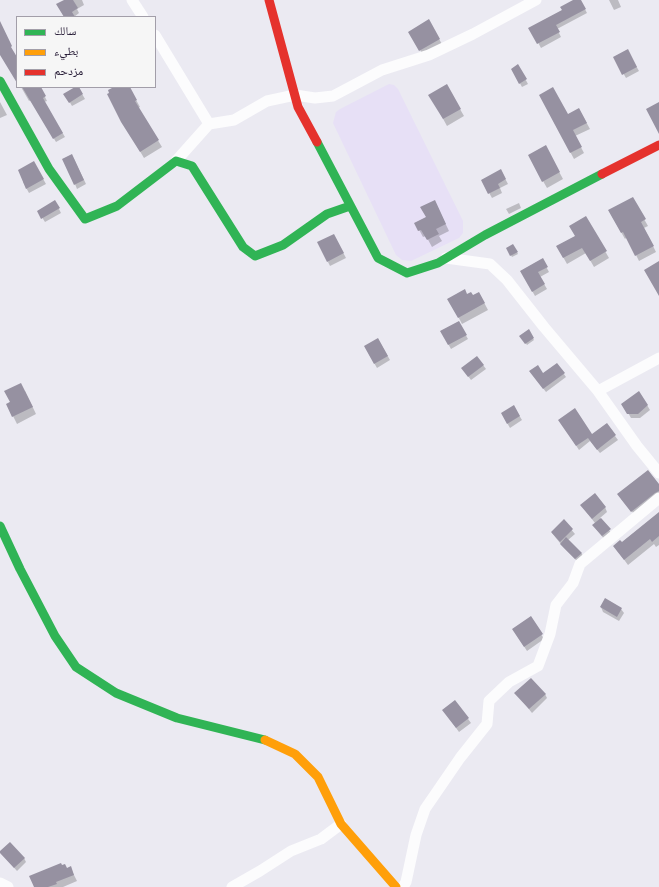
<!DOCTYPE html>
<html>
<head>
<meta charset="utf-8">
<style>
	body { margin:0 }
	#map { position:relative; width:659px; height:887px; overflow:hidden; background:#ebeaf2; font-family:Poppins,"Noto Naskh Arabic",sans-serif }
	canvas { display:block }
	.legend { position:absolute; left:16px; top:16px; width:140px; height:72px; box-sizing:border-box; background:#f6f6f6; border:1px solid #a29ea9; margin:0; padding:5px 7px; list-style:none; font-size:12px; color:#251a35 }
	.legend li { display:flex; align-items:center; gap:8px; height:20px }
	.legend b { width:20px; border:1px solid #a29ea9 }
</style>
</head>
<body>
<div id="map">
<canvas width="659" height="887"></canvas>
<ul class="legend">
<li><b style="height:5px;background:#30b455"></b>سالك</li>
<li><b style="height:5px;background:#ff9f0a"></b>بطيء</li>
<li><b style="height:5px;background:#e5322d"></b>مزدحم</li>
</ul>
</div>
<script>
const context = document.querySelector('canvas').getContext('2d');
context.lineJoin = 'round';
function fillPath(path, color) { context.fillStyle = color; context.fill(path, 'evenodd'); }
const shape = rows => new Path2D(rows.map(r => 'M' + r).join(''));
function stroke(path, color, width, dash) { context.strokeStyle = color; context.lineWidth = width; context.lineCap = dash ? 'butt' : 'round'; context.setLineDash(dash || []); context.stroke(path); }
fillPath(shape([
	[389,84,394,85,398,89,463,221,463,233,459,238,411,261,402,260,396,255,333,123,336,112,340,109]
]), '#e7e0f6');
fillPath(shape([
	[66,0,82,0,84,5,77,9,79,13,74,17,65,17],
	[575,0,580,0,587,13,557,29,561,37,541,48,530,28,563,10],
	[609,0,618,0,621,7,614,10],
	[429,21,443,46,424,57,410,32],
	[627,50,639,71,626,78,614,57],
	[518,66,528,84,522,87,512,69],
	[446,85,464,116,447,126,430,95],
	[21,87,40,87,47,101,44,102,65,137,56,142,31,100,29,101],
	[78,87,85,99,72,106,65,94],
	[116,87,129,87,140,107,138,108,162,147,144,158,122,121],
	[540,95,567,115,579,109,590,129,575,136,584,153,574,159],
	[0,102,7,115,0,118],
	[549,153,563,179,547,188,543,181],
	[74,159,86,184,77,189,75,184],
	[34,163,46,184,29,193,23,182],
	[501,171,508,184,500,188,502,193,492,198,482,180],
	[632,198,648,226,644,228,656,252,639,261,627,237,625,239,609,211],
	[55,201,61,213,45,222,38,211],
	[519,203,521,208,509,214,506,209],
	[438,208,449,231,439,236,442,241,432,247,426,236,423,237,416,224,427,218],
	[586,218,609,258,594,267,586,253,567,264,557,246,576,236],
	[336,239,346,258,330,266,328,262],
	[513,245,518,254,512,257,507,248],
	[542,259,549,272,540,277,547,289,535,296,521,271],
	[479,293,488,310,462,324,449,299,467,295,473,297],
	[458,322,468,339,451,349,441,331],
	[528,331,534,340,527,345,521,336],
	[378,339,390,360,377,368,365,347],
	[557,364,566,377,546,392,532,374,543,375],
	[483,365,486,369,471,380,465,372],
	[25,391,36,414,17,424,7,404],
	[623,404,647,405,650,410,640,418,631,418],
	[514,407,522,420,510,428,502,414],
	[562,424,592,435,606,424,618,440,600,453,590,441,579,450],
	[659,485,659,496,635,515,621,499],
	[605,507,607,512,600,518,612,534,605,540,596,529,595,523,584,509],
	[659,513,659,545,656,547,654,544,628,565,614,546,621,543],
	[564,521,575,534,568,540,582,554,584,558,578,562,564,548,552,533],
	[601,607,621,609,624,613,619,621,603,612],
	[531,618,544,639,527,651,516,634],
	[516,693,545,694,547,698,532,713],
	[455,701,471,723,459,732,446,714],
	[0,852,24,858,26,862,17,871],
	[70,867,77,881,63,887,35,887]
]), '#0003');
fillPath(shape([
	[64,0,73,0,78,8,72,12,75,17,64,17,56,4],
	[573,0,581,0,586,9,556,25,560,32,537,44,528,28,562,10,560,7],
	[429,19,440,39,419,51,408,32],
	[0,21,12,46,11,47,17,57,17,83,0,55],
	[628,49,637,67,622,75,613,57],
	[518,64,527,79,519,84,511,69],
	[447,84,461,109,443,119,428,95],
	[22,87,41,87,46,96,43,98,63,133,53,139],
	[75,87,79,87,83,94,69,103,63,94],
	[114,87,130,87,137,100,135,101,159,140,140,152,121,122,107,94,109,93,108,90],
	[553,87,568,114,579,108,587,123,573,130,582,147,570,153,539,95],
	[659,102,659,134,646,109],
	[546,145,560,172,542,182,528,155],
	[72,154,84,180,74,185,62,159],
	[34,161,44,179,26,189,18,170],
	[501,169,506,179,498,184,500,188,488,194,481,180],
	[633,197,646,219,641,222,654,246,635,256,623,232,621,233,608,210],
	[55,200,60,208,41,219,37,211],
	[435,200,446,224,436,229,439,234,427,240,421,230,418,231,414,223,426,217,420,207],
	[586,216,607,251,590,261,582,248,563,258,556,246,575,236,569,226],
	[334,234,344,253,327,262,317,242],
	[513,244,518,252,510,256,506,248],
	[543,258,548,267,538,272,545,284,532,292,520,271],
	[659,261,659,296,644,270],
	[465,289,467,294,471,292,473,295,479,292,485,303,458,318,447,299],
	[459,321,467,335,448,345,440,331],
	[529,329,534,338,525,344,519,336],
	[378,338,388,356,374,364,364,346],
	[477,356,484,365,468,377,461,368],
	[557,363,565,373,543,389,529,371,538,365,543,373],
	[21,383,33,407,12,417,6,404,10,402,4,391],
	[639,391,648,405,638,414,627,414,621,404],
	[514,405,520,416,507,424,501,413],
	[575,408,592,434,607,423,616,435,597,450,588,438,576,446,558,420],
	[648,470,659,484,659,491,655,493,631,512,617,494],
	[595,493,606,507,592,519,580,505],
	[659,512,659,536,652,542,650,539,624,560,613,546,620,540,622,542],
	[601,518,611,529,602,536,592,525],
	[564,519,573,529,560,542,551,532],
	[566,537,582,553,575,559,560,544],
	[605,598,622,608,617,617,600,607],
	[531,616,543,634,524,647,512,629],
	[531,678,546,694,529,709,514,693],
	[455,700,469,718,456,728,442,710],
	[10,842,25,858,14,868,0,853,0,851],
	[61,863,62,865,65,864,67,868,71,866,74,875,56,882,57,884,48,887,34,887,29,876]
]), '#9691a1');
stroke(shape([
	[132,0,143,17],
	[155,35,209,124,176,161],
	[209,124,234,120,267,101,295,95,315,98,333,96,382,70,429,55,473,34,536,0],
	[446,258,490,264,507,280,544,327,598,391,637,446,659,473],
	[598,391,659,358],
	[0,883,8,887],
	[232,887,260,871,291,851,321,839,341,824],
	[403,887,406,882,416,835,425,809,460,758,487,724,489,701,509,682,538,666,550,634,556,605,573,583,580,564,659,498]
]), '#fcfcfd', 11);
stroke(shape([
	[0,81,49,169,85,219,117,206,176,161,192,166,243,247,255,256,283,245,327,214,350,206],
	[317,142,378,258,407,273,438,263,485,235,602,174],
	[0,526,20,569,55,636,76,667,116,693,177,718,265,740]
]), '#30b455', 9);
stroke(shape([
	[265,740,295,754,318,777,341,824,396,887]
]), '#ff9f0a', 9);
stroke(shape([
	[269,0,298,107,317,142],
	[602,174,659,145]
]), '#e5322d', 9);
</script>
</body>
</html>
